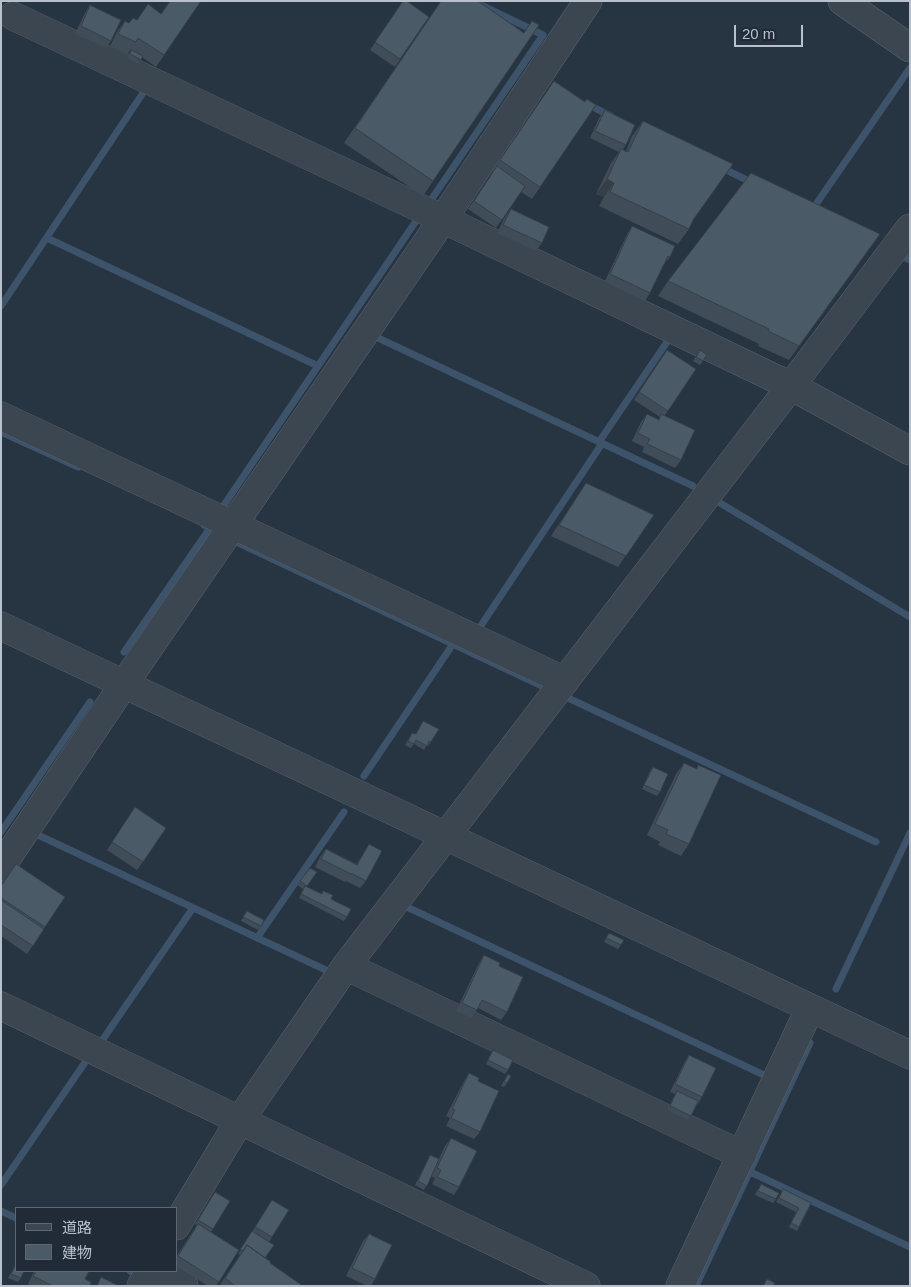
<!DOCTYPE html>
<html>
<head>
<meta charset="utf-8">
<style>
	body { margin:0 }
	#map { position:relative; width:911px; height:1287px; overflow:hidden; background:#273441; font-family:Helvetica,"Noto Sans JP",sans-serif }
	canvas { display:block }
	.frame { position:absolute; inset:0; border:2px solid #b8c1cb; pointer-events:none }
	.legend { position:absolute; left:15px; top:1207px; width:162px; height:65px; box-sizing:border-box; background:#202b37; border:1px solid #5d6772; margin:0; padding:6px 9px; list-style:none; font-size:15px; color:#b8c1cb }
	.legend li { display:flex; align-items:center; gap:10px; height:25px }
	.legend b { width:25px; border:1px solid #5d6772 }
	.scale { position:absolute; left:734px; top:25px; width:69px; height:22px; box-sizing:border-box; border:2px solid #b8c1cb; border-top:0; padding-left:6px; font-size:15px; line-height:18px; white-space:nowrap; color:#b8c1cb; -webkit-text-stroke:4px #202b37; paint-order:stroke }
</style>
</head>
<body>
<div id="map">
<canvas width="911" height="1287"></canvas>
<div class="frame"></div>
<ul class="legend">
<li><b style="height:6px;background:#3b4651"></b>道路</li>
<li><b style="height:14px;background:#4b5a67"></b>建物</li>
</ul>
<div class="scale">20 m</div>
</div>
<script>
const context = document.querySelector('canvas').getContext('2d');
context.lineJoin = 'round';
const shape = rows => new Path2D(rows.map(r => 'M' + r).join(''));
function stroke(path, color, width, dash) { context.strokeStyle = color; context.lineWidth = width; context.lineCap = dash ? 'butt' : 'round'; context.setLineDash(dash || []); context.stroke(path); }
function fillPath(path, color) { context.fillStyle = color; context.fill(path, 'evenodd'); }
stroke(shape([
	[587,104,611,116],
	[720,167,753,183],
	[429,203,543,35,473,1],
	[812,210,910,68],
	[47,238,318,366],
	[904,257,910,260],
	[1,306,143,93],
	[376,337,693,486],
	[1,432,78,467],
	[599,442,669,339],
	[720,503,910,617],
	[222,508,416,221],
	[232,540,542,686],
	[478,630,601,445],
	[124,652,210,528,204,525],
	[568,698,876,842],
	[364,776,453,644],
	[1,832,90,702],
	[38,835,328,971],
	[409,908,766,1076],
	[257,938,344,812],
	[836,989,910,833],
	[101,1042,193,908],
	[746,1170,910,1247],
	[1,1185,86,1061],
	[1,1211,16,1218],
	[130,1271,132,1272],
	[696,1286,810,1043]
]), '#3d536a', 7);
const minor = shape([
	[842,1,910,48],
	[13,16,443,219,791,386,910,451],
	[1,416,565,681],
	[1,626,910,1055],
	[1,867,124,684,443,219,588,1],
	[346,966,742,1155],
	[1,1006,586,1286],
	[176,1226,240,1120,346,966,791,386,910,228],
	[161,1271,184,1286],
	[141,1286,150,1271],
	[680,1286,810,1008]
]);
stroke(minor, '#59646e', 29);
stroke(minor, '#3b4651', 28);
fillPath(shape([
	[201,1,156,67,142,57,138,64,127,58,131,50,133,51,130,50,128,54,110,46,117,32,125,21,129,23,161,14],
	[403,1,429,17,395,67,370,50],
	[441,1,524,33,539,25,423,196,344,143],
	[90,5,111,41,106,48,75,34,85,13],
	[554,81,585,102,596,105,532,199,521,192,496,228,468,209,493,172,492,171],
	[605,110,626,145,623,149,626,151,632,136,643,121,693,221,689,229,678,244,599,206,604,197,596,194,611,163,619,152,590,138,599,118],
	[511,209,542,243,536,251,497,233,505,217],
	[632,226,670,257,664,264,650,293,645,301,605,281,627,234],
	[880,234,789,360,758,346,759,344,658,296,668,281],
	[667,350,696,369,665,415,681,460,675,468,642,452,644,447,632,441,641,422,647,414,658,419,660,417,634,400],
	[700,350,707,355,700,365,693,361],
	[586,483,654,515,618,567,551,536],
	[412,733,431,742,428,746,427,745,424,750,414,744,411,748,405,745],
	[684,763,696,769,698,765,689,844,681,856,658,845,660,842,647,835,676,774],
	[653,767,660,792,657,796,642,789,650,771],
	[135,807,166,828,137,870,107,850],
	[369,844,366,881,360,888,346,881,345,882,315,867,320,857,326,849,357,864],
	[310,868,317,872,306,887,321,894,323,891,347,917,344,921,299,898,303,889,297,885],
	[1,886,45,927,27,954,1,936],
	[247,911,261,926,258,930,241,921],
	[609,933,621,945,618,949,604,942],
	[484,955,499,966,507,1012,501,1020,478,1008,471,1018,456,1011,479,963],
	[493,1050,508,1070,505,1074,486,1064],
	[689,1055,702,1097,688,1120,667,1110,675,1094,670,1092,684,1063],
	[469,1073,478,1081,480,1132,474,1139,446,1126,450,1118,446,1116,464,1081],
	[508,1074,507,1083,504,1087,501,1086],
	[451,1138,459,1187,454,1195,432,1184,435,1178,431,1176,424,1190,415,1185,430,1155,439,1159,445,1146],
	[761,1184,776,1199,773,1203,755,1195],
	[783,1189,811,1203,797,1231,789,1227,796,1212,776,1202],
	[215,1192,230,1201,211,1232,239,1250,216,1286,208,1286,176,1266,176,1257,197,1225,195,1224],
	[272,1200,272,1237,269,1242,265,1258,270,1263,303,1286,219,1286,240,1255,238,1254],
	[369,1234,375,1279,371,1286,367,1286,346,1276,363,1241],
	[16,1264,21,1278,18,1282,8,1278],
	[34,1271,89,1271,85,1279,90,1286,31,1286,28,1284]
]), '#404d59');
fillPath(shape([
	[607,179,614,183,604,197,596,194]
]), '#343f48');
const building = shape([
	[170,1,201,1,164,55,138,38,136,42,118,34,125,21,129,23,133,18,137,20,148,4,161,14,170,1],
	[403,1,407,1,429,17,400,59,375,42,403,1],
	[441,1,478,1,524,33,532,21,539,25,433,181,355,128,441,1],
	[90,5,121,20,111,41,81,26,90,5],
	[131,50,143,56,141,60,130,54,131,50],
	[554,81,585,102,587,99,596,105,540,187,500,160,554,81],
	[605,110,635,125,626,145,595,131,605,110],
	[643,121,733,164,693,220,689,229,610,192,614,183,607,179,621,149,628,152,643,121],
	[497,166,525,186,502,220,474,201,497,166],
	[751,173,880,234,799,346,768,331,769,329,668,281,751,173],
	[511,209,549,227,542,243,503,225,511,209],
	[632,226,675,246,670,257,668,256,650,293,610,274,632,226],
	[667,350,696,369,668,411,639,392,667,350],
	[700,350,707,355,703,361,696,357,700,350],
	[647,414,659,420,661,414,695,430,681,460,647,444,650,439,638,433,647,414],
	[586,483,654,515,626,556,559,525,586,483],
	[423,721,439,729,431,742,429,741,427,746,416,740,414,744,408,741,412,733,416,734,423,721],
	[684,763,697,769,698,765,721,775,689,844,666,834,668,830,655,824,684,763],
	[653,767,668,774,660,792,644,785,653,767],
	[135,807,166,828,143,862,112,842,135,807],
	[369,844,382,851,366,881,351,873,351,874,321,859,326,849,357,865,369,844],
	[16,864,65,897,45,927,1,898,1,886,16,864],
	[310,868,317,872,307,886,300,881,310,868],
	[305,886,322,894,323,891,333,895,331,899,351,909,347,917,301,894,305,886],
	[1,900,44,929,33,946,1,925,1,900],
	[247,911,264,920,261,926,243,917,247,911],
	[609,933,624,940,621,945,606,938,609,933],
	[484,955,500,963,499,966,523,977,507,1012,482,1000,477,1010,462,1003,484,955],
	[493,1050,513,1060,508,1070,488,1060,493,1050],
	[689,1055,716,1068,702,1097,675,1084,689,1055],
	[469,1073,479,1078,478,1081,499,1091,480,1132,451,1118,455,1110,452,1109,469,1073],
	[508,1074,511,1076,507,1083,504,1082,508,1074],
	[677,1091,698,1101,691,1116,670,1106,677,1091],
	[451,1138,477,1151,459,1187,437,1177,441,1170,437,1168,451,1138],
	[430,1155,439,1159,427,1186,418,1181,430,1155],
	[761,1184,779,1193,776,1199,758,1191,761,1184],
	[783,1189,811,1203,799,1227,791,1223,799,1208,779,1198,783,1189],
	[215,1192,230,1201,213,1229,198,1220,215,1192],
	[272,1200,289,1210,272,1237,255,1227,272,1200],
	[198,1224,239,1250,219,1282,178,1256,198,1224],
	[252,1231,274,1245,265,1258,247,1245,243,1251,240,1250,252,1231],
	[369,1234,392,1245,375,1279,352,1268,369,1234],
	[247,1245,271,1262,270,1263,303,1286,235,1286,225,1278,247,1245],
	[16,1264,16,1271,24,1271,21,1278,11,1274,16,1264],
	[36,1271,89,1271,85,1279,91,1282,90,1286,53,1286,33,1276,36,1271],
	[101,1277,119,1286,97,1286,101,1277],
	[767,1279,775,1283,773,1286,763,1286,767,1279]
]);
fillPath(building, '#4b5a67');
stroke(building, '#343f48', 1);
</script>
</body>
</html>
